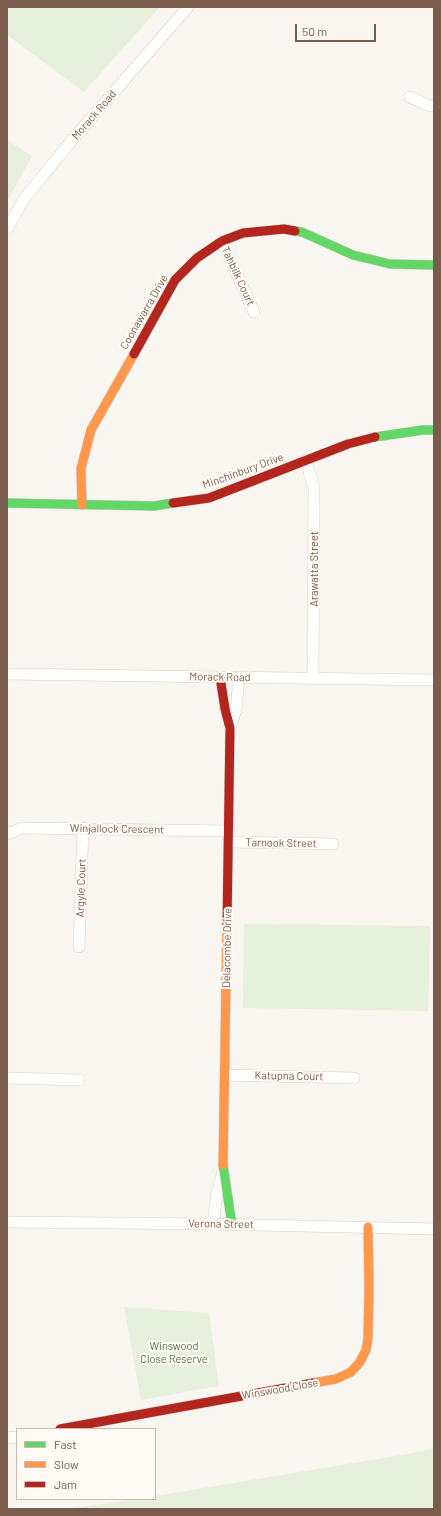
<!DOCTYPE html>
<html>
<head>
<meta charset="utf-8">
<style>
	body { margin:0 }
	#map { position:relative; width:441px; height:1516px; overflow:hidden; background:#f9f5f0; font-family:Barlow,sans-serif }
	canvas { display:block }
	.frame { position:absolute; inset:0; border:8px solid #7a5c4d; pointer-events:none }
	.legend { position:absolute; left:16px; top:1428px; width:140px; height:72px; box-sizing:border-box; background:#fffaf3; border:1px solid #cabbb1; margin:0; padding:5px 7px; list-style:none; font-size:12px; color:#7a5c4d }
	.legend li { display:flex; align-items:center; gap:8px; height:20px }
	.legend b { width:20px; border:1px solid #cabbb1 }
	.scale { position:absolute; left:295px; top:24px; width:81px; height:18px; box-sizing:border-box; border:2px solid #7a5c4d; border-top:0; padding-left:5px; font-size:12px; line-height:14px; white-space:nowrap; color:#7a5c4d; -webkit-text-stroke:3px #fffaf3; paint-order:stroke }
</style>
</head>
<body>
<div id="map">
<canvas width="441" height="1516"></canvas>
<div class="frame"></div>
<ul class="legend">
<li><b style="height:5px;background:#63d668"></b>Fast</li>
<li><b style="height:5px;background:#ff974d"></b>Slow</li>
<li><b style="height:5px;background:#b3261e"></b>Jam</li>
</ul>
<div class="scale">50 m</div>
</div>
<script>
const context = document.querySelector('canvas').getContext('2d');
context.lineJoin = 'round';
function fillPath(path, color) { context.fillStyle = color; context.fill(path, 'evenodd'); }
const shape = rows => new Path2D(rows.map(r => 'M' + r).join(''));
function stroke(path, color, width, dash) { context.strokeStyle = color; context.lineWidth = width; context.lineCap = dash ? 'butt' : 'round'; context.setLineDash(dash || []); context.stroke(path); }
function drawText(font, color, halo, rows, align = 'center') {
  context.font = font + ' Barlow,sans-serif'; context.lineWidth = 4; context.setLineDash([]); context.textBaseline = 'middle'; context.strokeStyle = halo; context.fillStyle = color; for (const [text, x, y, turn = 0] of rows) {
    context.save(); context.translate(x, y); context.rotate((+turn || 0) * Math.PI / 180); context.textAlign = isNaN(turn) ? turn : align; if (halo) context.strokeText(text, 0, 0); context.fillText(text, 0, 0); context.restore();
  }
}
fillPath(shape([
	[7,7,160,7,84,92,7,35],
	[7,140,32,156,7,202],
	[244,924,430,926,428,1011,243,1008],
	[124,1307,209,1313,219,1386,141,1400],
	[434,1448,434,1509,66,1509,138,1499,155,1499,155,1496,419,1452]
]), '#e7f0db');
const street = shape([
	[410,97,430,106,434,106],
	[7,229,24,199,73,139,188,7],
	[222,241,254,312],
	[306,460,314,489,313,679],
	[7,674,434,680],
	[230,728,236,710,239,677],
	[7,834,22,828,229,831],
	[229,842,333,844],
	[79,947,83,828],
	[224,1075,354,1078],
	[7,1078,79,1080],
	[7,1222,213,1224,434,1229],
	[213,1224,217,1193,222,1174],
	[7,1438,17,1437]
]);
const fast = shape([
	[295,231,302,232,353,255,390,264,434,265],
	[375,437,423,430,434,430],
	[7,503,154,506,173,503],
	[223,1165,232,1225]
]);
const slow = shape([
	[82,505,81,469,91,430,134,354],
	[223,1165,227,924],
	[313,1383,336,1379,351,1372,360,1362,366,1350,368,1338,369,1287,368,1227]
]);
const jam = shape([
	[134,354,175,280,197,258,222,241,243,233,284,229,295,231],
	[173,503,209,498,348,444,375,437],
	[220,677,225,709,230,728,227,924],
	[60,1429,313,1383]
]);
stroke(street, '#d7d1cb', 12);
stroke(fast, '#d9d2cb', 10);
stroke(slow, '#d9d2cb', 10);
stroke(jam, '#d9d2cb', 10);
stroke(street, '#fefefd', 11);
stroke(fast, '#63d668', 9);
stroke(slow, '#ff974d', 9);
stroke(jam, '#b3261e', 9);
drawText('11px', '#7a5c4d', '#fffaf3', [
	["Morack Road",94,115,-49],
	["Tahbilk Court",238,276,65],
	["Coonawarra Drive",144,312,-60],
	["Minchinbury Drive",243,471,-20],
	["Arawatta Street",314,569,-90],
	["Morack Road",220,677,1],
	["Winjallock Crescent",117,829,1],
	["Tarnook Street",281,843,1],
	["Argyle Court",81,888,-88],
	["Delacombe Drive",227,948,-89],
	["Katupna Court",289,1076,1],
	["Verona Street",221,1224,1],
	["Winswood Close",280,1389,-10]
]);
drawText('11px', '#537a41', '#fffaf3', [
	["Winswood",174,1346],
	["Close Reserve",174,1359]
]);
</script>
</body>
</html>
